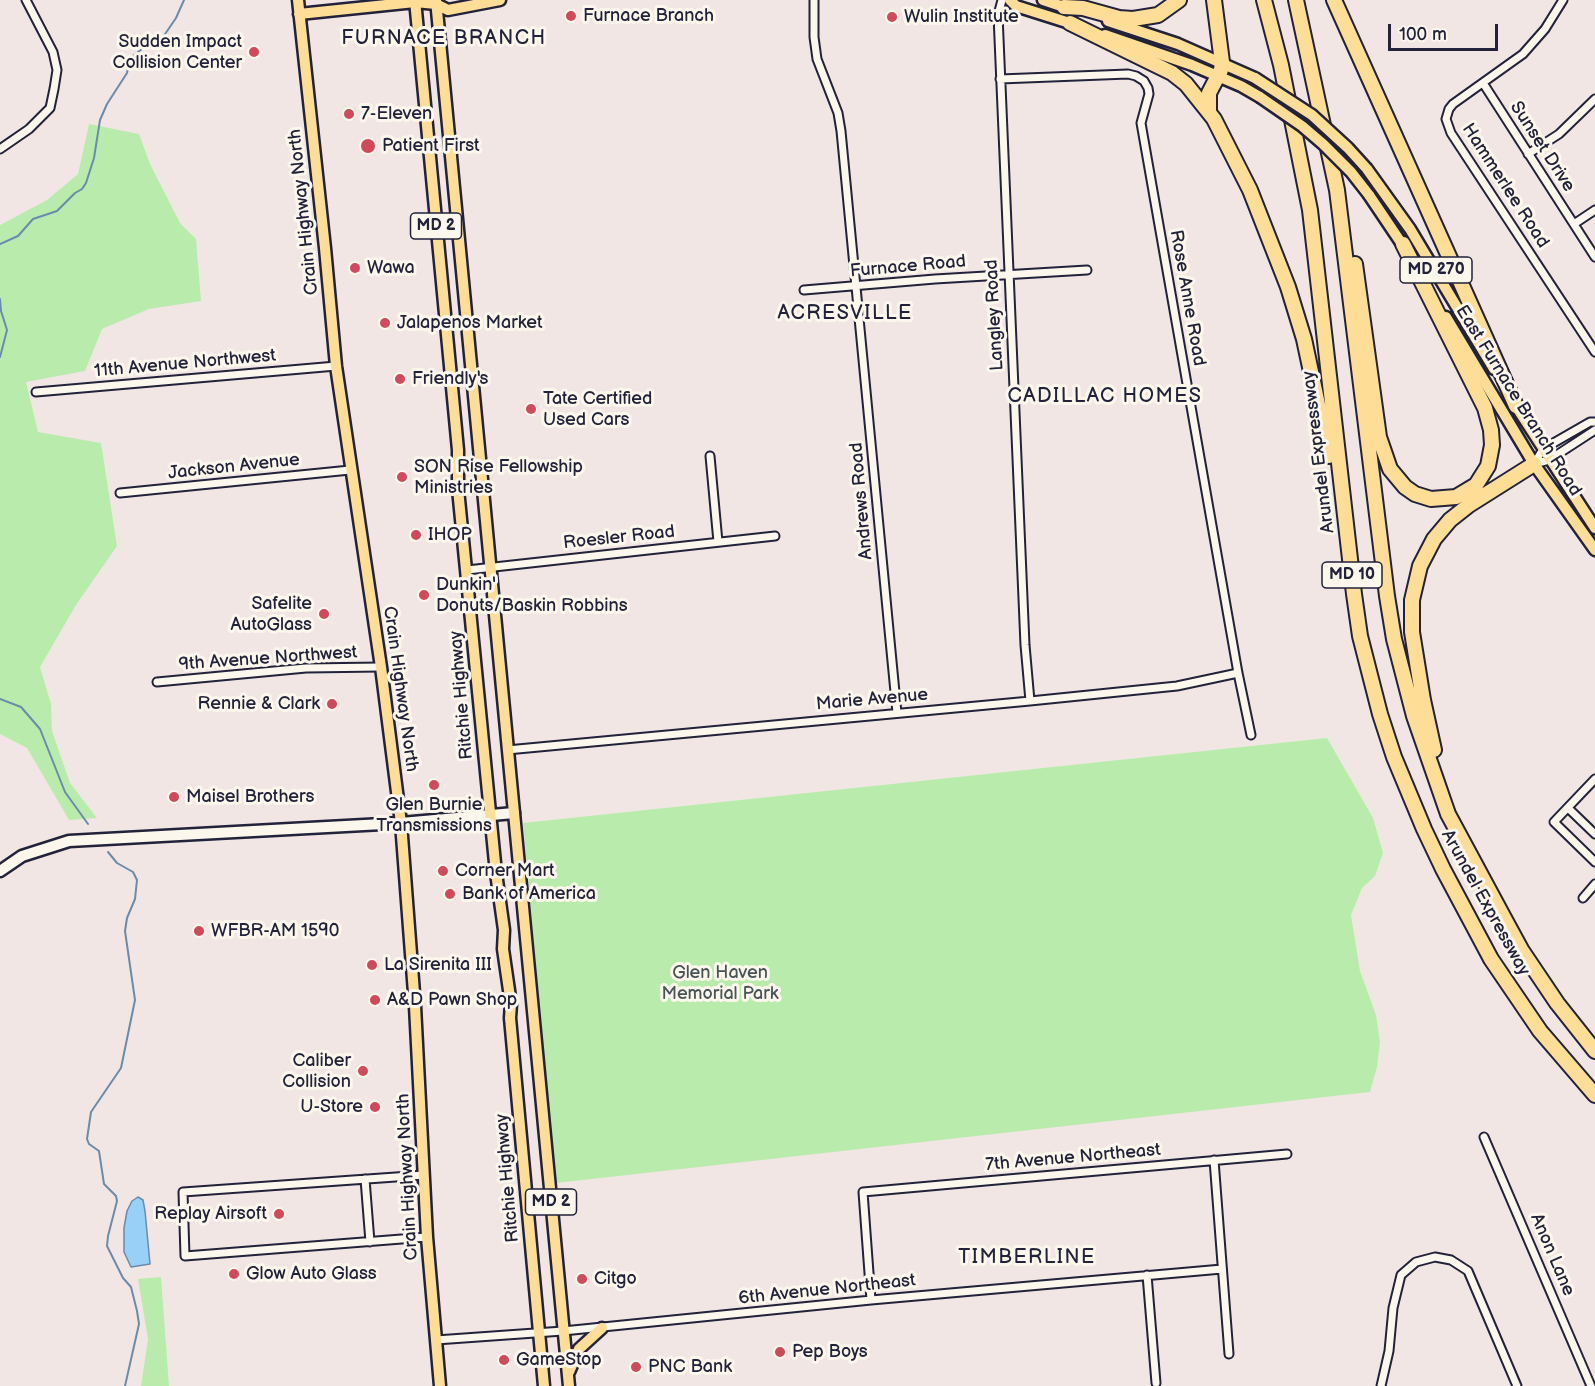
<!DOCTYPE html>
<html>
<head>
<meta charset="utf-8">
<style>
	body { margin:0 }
	#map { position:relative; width:1595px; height:1386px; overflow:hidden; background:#f2e6e5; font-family:"Balsamiq Sans",sans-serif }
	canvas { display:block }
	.scale { position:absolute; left:1388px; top:24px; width:110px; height:27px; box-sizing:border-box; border:3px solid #22223b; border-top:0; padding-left:8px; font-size:18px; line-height:21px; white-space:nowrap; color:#22223b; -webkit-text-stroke:4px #fbf7ec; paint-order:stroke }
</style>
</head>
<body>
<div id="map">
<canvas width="1595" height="1386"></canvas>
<div class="scale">100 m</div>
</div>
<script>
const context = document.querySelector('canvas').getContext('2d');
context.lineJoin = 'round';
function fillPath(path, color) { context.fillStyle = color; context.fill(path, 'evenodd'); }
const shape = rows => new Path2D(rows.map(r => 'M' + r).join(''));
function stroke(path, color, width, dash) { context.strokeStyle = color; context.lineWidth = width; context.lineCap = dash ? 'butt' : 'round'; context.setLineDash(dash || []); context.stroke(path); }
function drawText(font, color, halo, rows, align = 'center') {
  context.font = font + ' "Balsamiq Sans",sans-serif'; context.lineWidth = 6; context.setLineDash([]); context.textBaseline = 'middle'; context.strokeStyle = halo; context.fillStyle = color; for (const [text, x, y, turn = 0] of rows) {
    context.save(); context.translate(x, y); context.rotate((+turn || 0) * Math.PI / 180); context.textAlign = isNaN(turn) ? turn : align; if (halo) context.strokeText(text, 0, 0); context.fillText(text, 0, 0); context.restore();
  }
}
fillPath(shape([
	[89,124,139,134,150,164,180,223,196,239,201,301,149,309,102,329,85,371,26,382,38,432,101,443,117,546,76,605,40,667,51,704,52,731,70,783,97,818,69,820,27,748,0,734,0,225,47,200,78,174],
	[1327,738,1373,818,1383,853,1375,876,1362,888,1351,915,1360,971,1376,1015,1380,1042,1377,1067,1370,1092,556,1183,523,823],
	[161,1277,169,1386,141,1386,148,1339,138,1279]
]), '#b9ecac');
const water = shape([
	[138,1197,143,1200,145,1211,150,1264,131,1267,124,1252,124,1228,127,1211,132,1201,138,1197]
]);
fillPath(water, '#98d1f8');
stroke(water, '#698bac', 1.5);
stroke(shape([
	[0,244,18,236,33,219,57,211,75,193,82,189,86,183,94,158,100,120,107,104,127,73,130,58,142,49,161,40,176,18,184,0],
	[0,299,1,311,7,330,0,357],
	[0,699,21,707,40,729,65,792,88,824],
	[108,852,117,863,133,872,137,880,135,899,127,918,125,931,135,1000,121,1068,91,1112,87,1139,89,1144,99,1151,104,1184,116,1196,117,1201,108,1236,107,1246,123,1278,131,1287,137,1311,139,1324,125,1386]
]), '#698bac', 2);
const street = shape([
	[814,0,814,37,817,59,838,113,841,131,897,713],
	[1002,0,998,15,1025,645,1030,701],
	[1563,0,1545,29,1523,54,1453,104,1449,109,1446,119,1451,133,1595,352],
	[1000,79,1128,74,1136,76,1144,81,1148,88,1149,94,1141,123,1238,673,1251,735],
	[1483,83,1595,257],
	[0,149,29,129,50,108,54,89,57,70,53,52,26,0],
	[1528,154,1559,134,1595,99],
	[1574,224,1595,210],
	[804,290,935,279,1087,270],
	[36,392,336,366],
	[710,456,718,542],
	[1534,464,1543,449,1590,422,1595,422],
	[1534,464,1549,460,1595,430],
	[120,493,350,470],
	[467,570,775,536],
	[157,682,306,668,381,667],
	[507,750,1030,701,1177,686,1238,673],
	[1595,779,1554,822,1595,862],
	[1568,808,1595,834],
	[1583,898,1595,884],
	[1484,1137,1591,1386],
	[1214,1160,1229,1354],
	[424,1175,183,1192,185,1256,427,1237],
	[365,1179,370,1242],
	[1147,1275,1156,1383],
	[871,1300,863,1192,1287,1154],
	[436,1340,563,1331,871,1300,1222,1269],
	[1381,1386,1389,1351,1393,1308,1401,1275,1416,1262,1435,1257,1451,1260,1468,1271,1517,1386]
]);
const secondary = shape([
	[0,871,22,856,69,841,401,823,514,813]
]);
const primary = shape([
	[298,0,325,248,336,366,381,667,401,823,415,1006,427,1237,440,1386],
	[415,0,458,450,458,489,496,873,504,930,503,949,511,1004,510,1018,544,1386],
	[436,0,569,1386],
	[1010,0,1016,6,1076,25],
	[1043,0,1070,9],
	[299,14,415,2,436,4,448,10,500,0],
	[1108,21,1178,44,1255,78],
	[1105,35,1192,65,1241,86,1260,97],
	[1367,169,1410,229,1494,369],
	[1369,195,1406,250],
	[1446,317,1534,464,1595,550],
	[1512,400,1595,528],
	[569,1372,579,1349,602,1328]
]);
const highway = shape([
	[1264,0,1281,65,1310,210,1354,594,1360,636,1380,714,1394,757,1424,829,1443,869,1491,959,1540,1031,1595,1095],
	[1296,0,1337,190,1387,596,1394,639,1414,716,1448,814,1504,918,1522,951,1557,1003,1595,1051],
	[1334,0,1516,406],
	[1064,7,1083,8,1119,18,1133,19,1158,15,1179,0],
	[1070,23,1172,73,1186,84,1214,119,1250,190,1288,287,1304,339,1329,456],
	[1209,112,1209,93,1221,70,1222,62,1214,0],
	[1355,264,1379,437,1390,469,1405,487,1415,494,1431,499,1456,497,1476,485,1488,466,1492,445,1491,430,1485,408,1403,244],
	[1434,750,1423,700,1412,632,1412,600,1420,566,1434,539,1450,520,1469,505,1534,464]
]);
stroke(street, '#22223b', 11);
stroke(secondary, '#22223b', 15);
stroke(primary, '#22223b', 15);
stroke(highway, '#22223b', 18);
stroke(street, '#fbf7ec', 7);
stroke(secondary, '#fbf7ec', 10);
stroke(primary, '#fedd96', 10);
stroke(highway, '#fedd96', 14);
const primaryBridge = shape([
	[1255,78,1312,115,1348,148,1367,169],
	[1260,97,1302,126,1323,144,1351,172,1369,195]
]);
stroke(primaryBridge, '#22223b', 15, []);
stroke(primaryBridge, '#fedd96', 10);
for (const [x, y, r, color] of [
	[571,16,6,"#d1495b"],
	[892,17,6,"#d1495b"],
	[254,52,6,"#d1495b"],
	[349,114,6,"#d1495b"],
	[368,146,8,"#d1495b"],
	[355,268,6,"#d1495b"],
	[385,323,6,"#d1495b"],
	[400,379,6,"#d1495b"],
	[531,409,6,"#d1495b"],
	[402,477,6,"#d1495b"],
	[416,535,6,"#d1495b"],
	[424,595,6,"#d1495b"],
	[324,614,6,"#d1495b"],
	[332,704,6,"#d1495b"],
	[434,785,6,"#d1495b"],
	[174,797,6,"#d1495b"],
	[443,871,6,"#d1495b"],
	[450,894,6,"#d1495b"],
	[199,931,6,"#d1495b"],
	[372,965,6,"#d1495b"],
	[375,1000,6,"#d1495b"],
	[363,1071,6,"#d1495b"],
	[375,1107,6,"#d1495b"],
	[279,1214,6,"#d1495b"],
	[234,1274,6,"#d1495b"],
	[582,1279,6,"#d1495b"],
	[780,1352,6,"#d1495b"],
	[504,1360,6,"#d1495b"],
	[636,1367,6,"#d1495b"]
]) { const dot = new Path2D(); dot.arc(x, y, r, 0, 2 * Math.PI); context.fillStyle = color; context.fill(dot); stroke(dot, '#fbf7ec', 2); }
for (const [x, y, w] of [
	[436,226,51],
	[1436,270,72],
	[1352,575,60],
	[551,1202,51]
]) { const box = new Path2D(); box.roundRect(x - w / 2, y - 13, w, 26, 4.5); context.fillStyle = '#fbf7ec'; context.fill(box); stroke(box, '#22223b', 1.5); }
drawText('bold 16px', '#22223b', null, [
	["MD 2",436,226],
	["MD 270",1436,270],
	["MD 10",1352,575],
	["MD 2",551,1202]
]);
drawText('18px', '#22223b', '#fbf7ec', [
	["Furnace Branch",583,16],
	["Wulin Institute",904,17],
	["Sudden Impact",242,42,"right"],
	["Collision Center",242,63,"right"],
	["7-Eleven",361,114],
	["Patient First",382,146],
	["Wawa",367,268],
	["Jalapenos Market",397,323],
	["Friendly's",412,379],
	["Tate Certified",543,399],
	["Used Cars",543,420],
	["SON Rise Fellowship",414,467],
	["Ministries",414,488],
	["IHOP",428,535],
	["Dunkin'",436,585],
	["Donuts/Baskin Robbins",436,606],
	["Safelite",312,604,"right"],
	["AutoGlass",312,625,"right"],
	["Rennie & Clark",320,704,"right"],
	["Maisel Brothers",186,797],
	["Glen Burnie",434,805,"center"],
	["Transmissions",434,826,"center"],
	["Corner Mart",455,871],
	["Bank of America",462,894],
	["WFBR-AM 1590",211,931],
	["La Sirenita III",384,965],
	["A&D Pawn Shop",387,1000],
	["Caliber",351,1061,"right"],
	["Collision",351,1082,"right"],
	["U-Store",363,1107,"right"],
	["Replay Airsoft",267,1214,"right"],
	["Glow Auto Glass",246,1274],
	["Citgo",594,1279],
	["Pep Boys",792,1352],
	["GameStop",516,1360],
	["PNC Bank",648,1367]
], 'left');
drawText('18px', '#22223b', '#fbf7ec', [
	["Sunset Drive",1542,147,57],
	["Hammerlee Road",1505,186,57],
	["Crain Highway North",304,212,-96],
	["Furnace Road",908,267,-5],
	["Rose Anne Road",1187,298,80],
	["Langley Road",995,315,-93],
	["11th Avenue Northwest",185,364,-5],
	["East Furnace Branch Road",1518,401,58],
	["Arundel Expressway",1319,452,-97],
	["Jackson Avenue",234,467,-6],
	["Andrews Road",862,501,-95],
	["Roesler Road",619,538,-6],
	["9th Avenue Northwest",268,659,-4],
	["Crain Highway North",400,689,82],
	["Ritchie Highway",462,695,-95],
	["Marie Avenue",872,700,-5],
	["Arundel Expressway",1485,903,61],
	["7th Avenue Northeast",1073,1158,-5],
	["Crain Highway North",408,1177,-93],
	["Ritchie Highway",508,1178,-95],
	["Anon Lane",1552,1255,67],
	["6th Avenue Northeast",827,1290,-6]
]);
drawText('18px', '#485457', '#fbf7ec', [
	["Glen Haven",720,973],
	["Memorial Park",720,994]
]);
context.letterSpacing = '1.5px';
drawText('20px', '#22223b', '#fbf7ec', [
	["FURNACE BRANCH",444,39],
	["ACRESVILLE",845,314],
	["CADILLAC HOMES",1105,397],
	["TIMBERLINE",1027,1258]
]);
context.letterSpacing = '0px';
</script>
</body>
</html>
